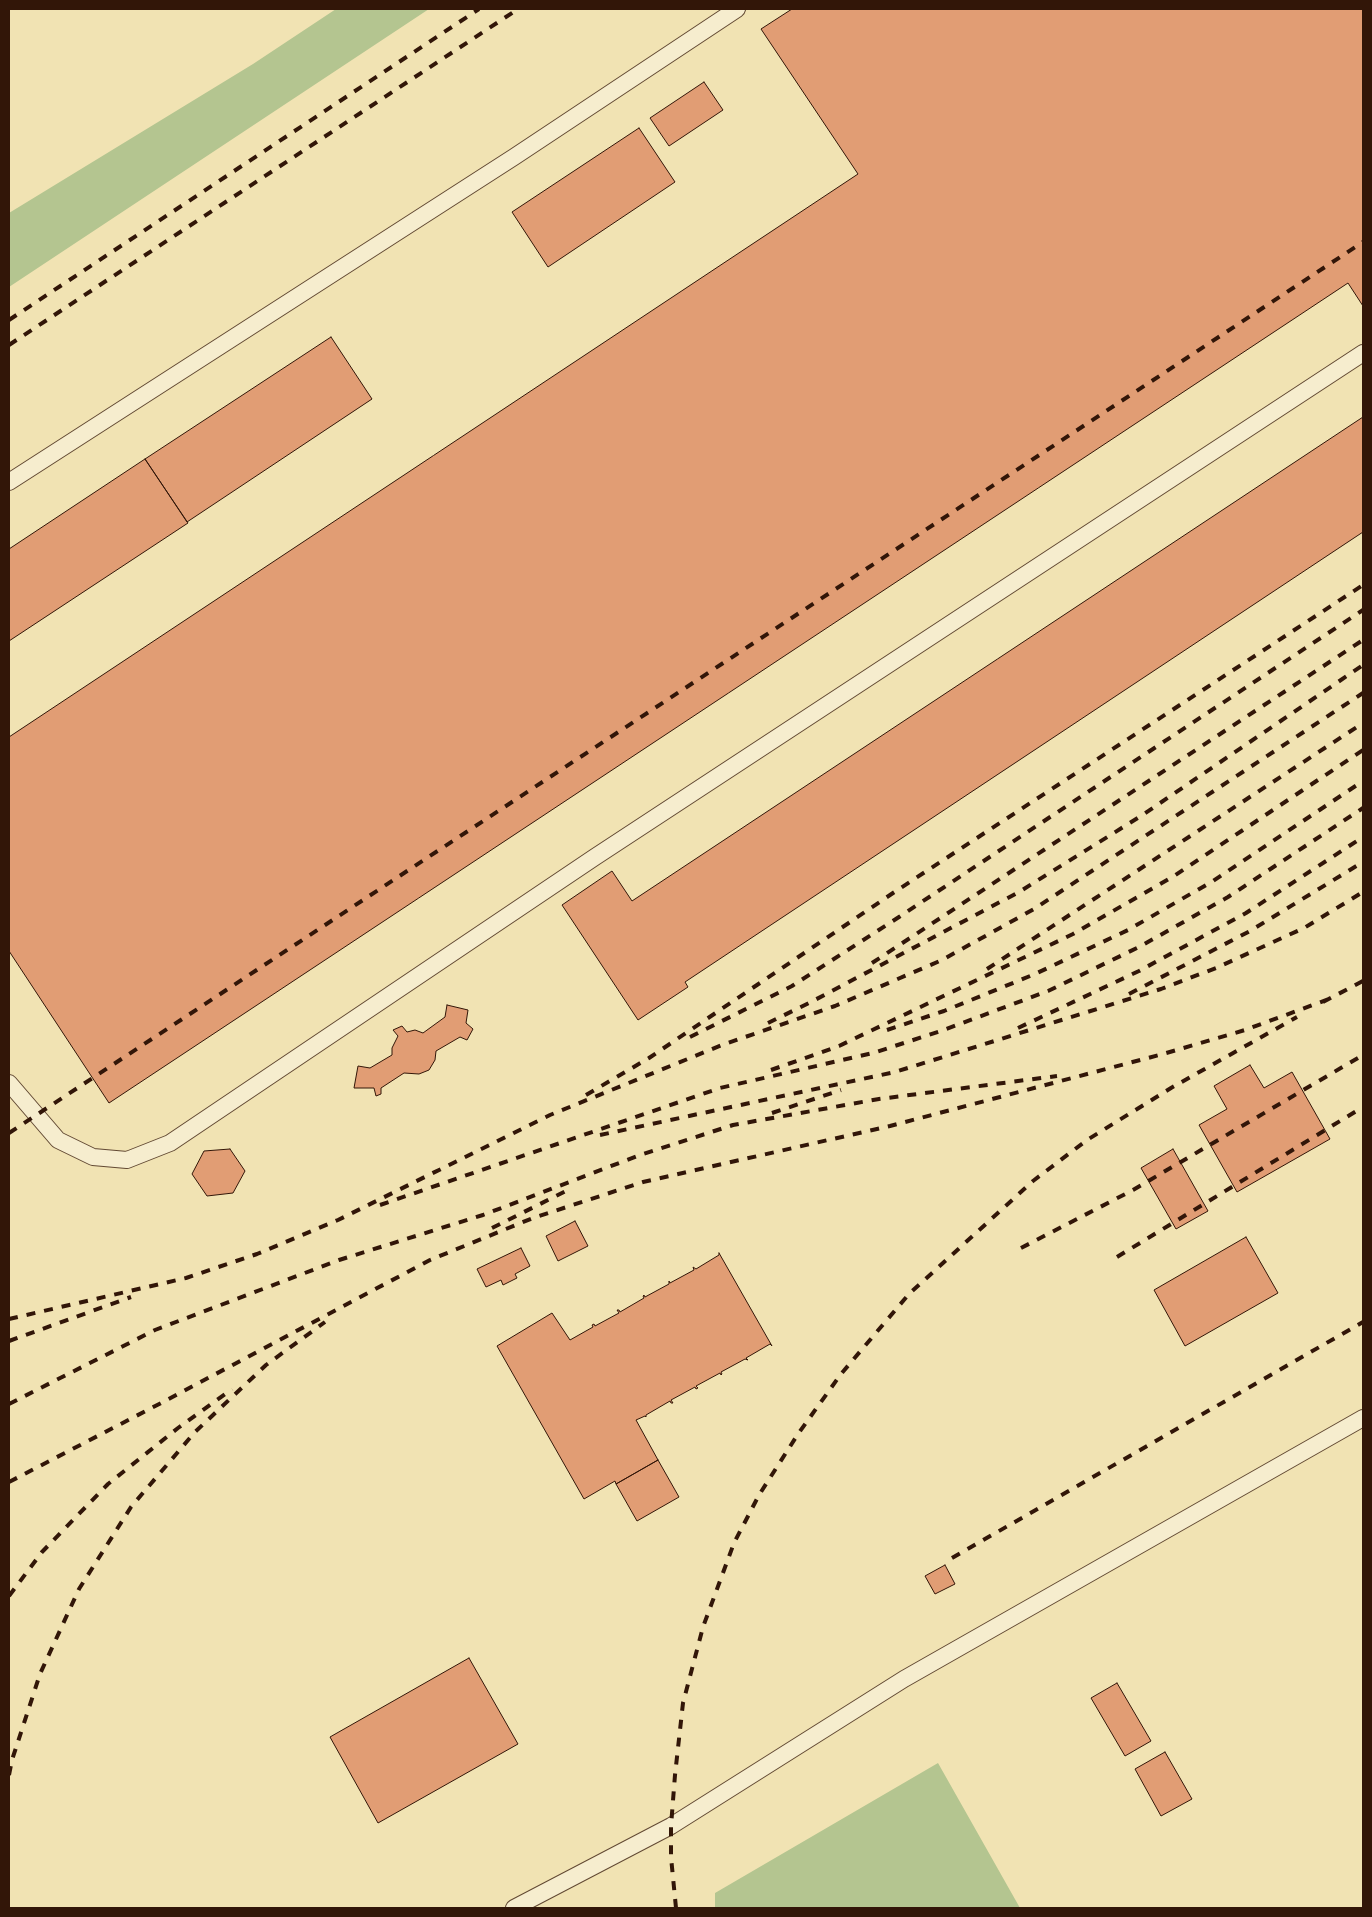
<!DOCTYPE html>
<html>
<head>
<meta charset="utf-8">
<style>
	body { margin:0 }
	#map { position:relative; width:1372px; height:1917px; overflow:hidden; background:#f1e3b3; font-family:Alegreya,serif }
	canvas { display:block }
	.frame { position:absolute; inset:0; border:10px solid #321608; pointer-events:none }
</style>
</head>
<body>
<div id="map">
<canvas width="1372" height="1917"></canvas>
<div class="frame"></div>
</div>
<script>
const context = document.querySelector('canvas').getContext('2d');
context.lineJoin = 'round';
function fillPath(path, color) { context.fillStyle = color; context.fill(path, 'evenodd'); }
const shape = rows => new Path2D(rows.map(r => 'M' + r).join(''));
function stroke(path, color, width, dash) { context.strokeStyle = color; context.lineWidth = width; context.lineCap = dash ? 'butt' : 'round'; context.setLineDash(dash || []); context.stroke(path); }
fillPath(shape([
	[336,9,429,9,9,287,9,213,253,64],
	[938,1763,1020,1908,715,1908,715,1893]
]), '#b4c590');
const building = shape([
	[792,9,1363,9,1363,306,1348,283,109,1103,9,951,9,737,858,174,761,29,792,9],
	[704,82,723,110,669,146,650,118,704,82],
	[639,128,675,182,548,267,512,212,639,128],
	[331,337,372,399,187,522,145,459,331,337],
	[1363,417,1363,532,685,982,688,987,638,1020,562,905,612,871,632,901,1363,417],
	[145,459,188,523,9,641,9,549,145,459],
	[447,1005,468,1010,466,1023,473,1029,467,1040,460,1037,436,1051,435,1060,429,1070,419,1074,404,1073,381,1088,381,1094,376,1096,374,1088,354,1088,358,1066,370,1068,392,1055,392,1048,398,1036,393,1030,402,1026,407,1032,415,1030,423,1033,445,1017,447,1005],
	[1250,1065,1264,1088,1292,1072,1330,1139,1237,1192,1199,1125,1227,1109,1214,1086,1250,1065],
	[230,1149,245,1171,233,1193,207,1196,192,1174,204,1151,230,1149],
	[1173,1149,1208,1211,1176,1229,1141,1168,1173,1149],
	[575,1221,588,1246,558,1261,546,1236,575,1221],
	[1246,1237,1278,1293,1185,1346,1154,1290,1246,1237],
	[521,1248,530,1266,515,1274,517,1278,503,1285,501,1280,486,1287,477,1269,521,1248],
	[719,1253,772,1346,770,1344,746,1358,748,1360,745,1359,721,1372,722,1374,721,1375,720,1373,696,1386,698,1388,696,1389,695,1387,671,1400,673,1403,671,1403,670,1401,646,1415,646,1417,645,1416,636,1420,658,1460,616,1484,615,1481,584,1499,497,1346,552,1313,570,1340,593,1327,592,1325,594,1324,595,1326,619,1313,617,1310,619,1310,620,1312,644,1298,643,1296,644,1295,645,1297,669,1284,669,1281,670,1283,694,1270,693,1267,696,1269,719,1255,719,1253],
	[658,1460,679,1497,637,1521,616,1484,658,1460],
	[945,1565,955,1584,935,1594,925,1576,945,1565],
	[469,1658,518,1744,378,1823,330,1737,469,1658],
	[1117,1683,1151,1741,1125,1756,1091,1698,1117,1683],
	[1165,1752,1192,1799,1161,1816,1135,1769,1165,1752]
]);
fillPath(building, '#e19d74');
stroke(building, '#321608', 1);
const lane = shape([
	[9,482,514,157,737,9],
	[9,1083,58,1140,93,1157,127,1160,170,1143,595,857,1363,353],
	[514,1908,671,1826,904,1679,1363,1418]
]);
stroke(lane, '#624933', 18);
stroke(lane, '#f6edce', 16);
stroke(shape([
	[9,320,479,9],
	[9,345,518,9],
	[872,963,1363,640],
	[987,969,1363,723],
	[1129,994,1250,931,1363,862],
	[1323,1002,1363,981],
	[768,1023,811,1002,1019,892,1141,816,1363,665],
	[1018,1028,1139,971,1246,913,1363,837],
	[887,1030,944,1011,1035,974,1128,930,1213,881,1363,781],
	[690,1037,792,986,899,917,1363,610],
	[771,1070,839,1046,1073,934,1174,876,1363,750],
	[586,1095,649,1058,893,893,1363,585],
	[772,1113,841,1090],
	[9,1133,1363,242],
	[600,1135,895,1072,1161,989,1216,968,1304,928,1363,892],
	[380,1205,720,1088,873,1053,941,1031,1048,991,1139,947,1228,897,1363,808],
	[492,1228,572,1188],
	[1021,1248,1133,1190,1363,1055],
	[1117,1257,1363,1107],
	[9,1319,186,1278,257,1254,338,1220,550,1115,722,1045,835,1006,942,960,1034,909,1363,693],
	[9,1341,131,1297],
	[9,1404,155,1330,339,1260,483,1215,640,1155,733,1125,879,1099,1057,1076],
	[9,1482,163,1402,430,1260,533,1218,643,1182,890,1126,1163,1054,1245,1030,1329,999],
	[952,1558,1363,1322],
	[9,1596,42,1552,108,1484,178,1428,232,1389],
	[9,1775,12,1760,40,1674,79,1589,131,1507,195,1432,266,1365,325,1322],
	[676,1908,671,1857,671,1826,675,1775,683,1703,703,1627,734,1543,759,1495,798,1434,841,1374,909,1294,1033,1181,1087,1140,1171,1088,1297,1017]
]), '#321608', 4, [9, 9]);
</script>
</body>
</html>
